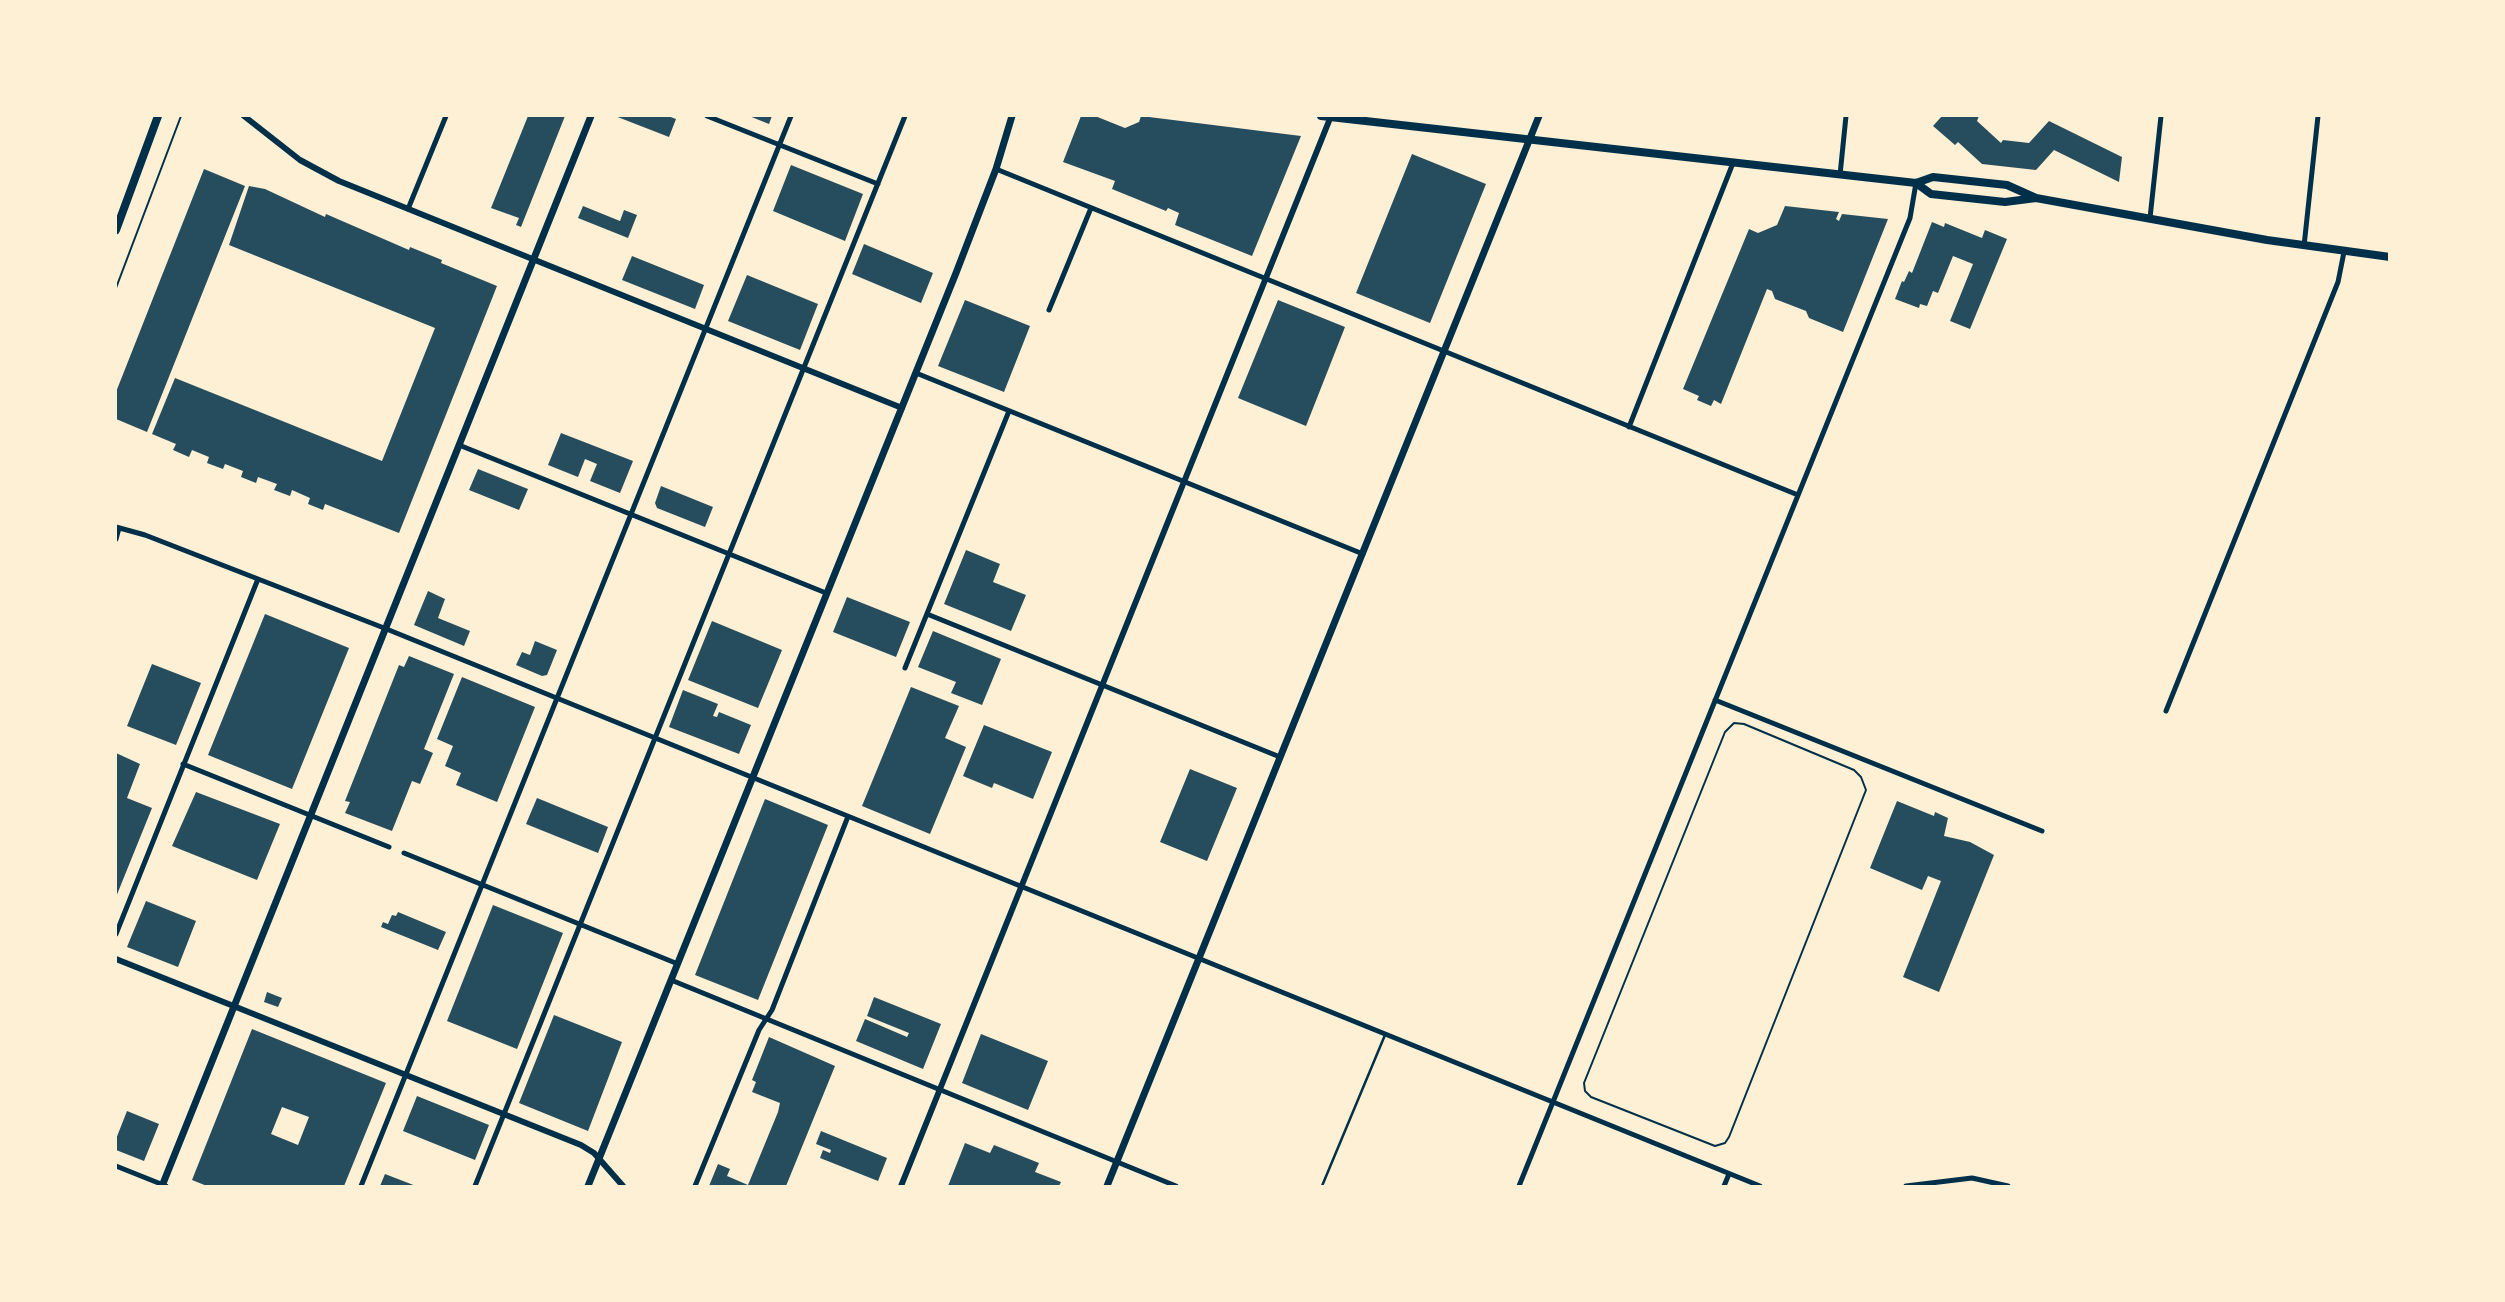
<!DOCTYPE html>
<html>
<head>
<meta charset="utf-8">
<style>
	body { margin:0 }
	#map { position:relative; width:2505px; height:1302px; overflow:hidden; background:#fdf0d5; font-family:Poppins,sans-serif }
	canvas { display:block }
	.frame { position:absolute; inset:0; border:117px solid #fdf0d5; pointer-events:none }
</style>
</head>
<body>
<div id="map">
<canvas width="2505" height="1302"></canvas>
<div class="frame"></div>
</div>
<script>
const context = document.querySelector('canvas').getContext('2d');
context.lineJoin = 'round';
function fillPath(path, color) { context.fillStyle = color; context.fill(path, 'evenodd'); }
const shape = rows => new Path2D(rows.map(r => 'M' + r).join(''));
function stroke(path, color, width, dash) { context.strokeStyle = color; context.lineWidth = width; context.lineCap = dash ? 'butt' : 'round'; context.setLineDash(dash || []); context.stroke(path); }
fillPath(shape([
	[528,116,565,116,521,227,516,225,519,218,491,208],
	[615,116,668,116,676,119,669,137],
	[749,116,772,116,769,124],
	[1081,116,1095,116,1125,128,1139,122,1141,116,1301,136,1252,256,1175,225,1179,213,1168,208,1166,211,1112,189,1115,181,1063,162],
	[1942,116,1979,116,1977,121,2001,143,2003,140,2029,143,2049,121,2122,157,2119,182,2054,150,2036,170,1982,164,1958,142,1955,145,1933,126],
	[1412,154,1486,184,1430,323,1356,293],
	[791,165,863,194,845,241,773,211],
	[204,169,245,186,147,432,116,419,116,392],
	[249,186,265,189,325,217,326,214,409,250,410,247,442,260,441,263,497,286,399,533,325,504,323,510,308,504,310,498,292,490,290,496,274,490,277,484,258,477,256,483,241,477,243,471,225,464,223,469,207,463,209,457,192,450,189,457,173,450,176,444,152,434,175,378,382,461,435,328,229,245],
	[583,206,620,221,624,210,637,215,628,238,578,218],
	[1785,206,1839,212,1836,219,1839,221,1842,214,1888,219,1843,332,1809,318,1806,311,1775,299,1772,291,1767,289,1721,404,1714,400,1711,406,1697,400,1699,396,1683,389,1749,229,1758,233,1777,225],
	[1932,222,1944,227,1945,223,1982,238,1985,230,2007,239,1970,329,1950,321,1973,264,1953,256,1938,293,1933,291,1927,306,1920,304,1919,308,1895,299,1902,281,1904,282,1909,271,1912,273],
	[864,244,933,273,921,303,852,274],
	[632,256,704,285,695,309,622,280],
	[747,275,818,304,800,350,728,321],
	[965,300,1030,326,1004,392,938,366],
	[1278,300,1345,327,1306,426,1238,398],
	[561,433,633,461,620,493,590,481,597,464,585,459,578,477,548,465],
	[478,469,528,489,519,510,469,490],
	[661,486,713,507,705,527,657,508,655,503],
	[966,550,1000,564,993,582,1026,595,1011,631,944,604],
	[428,591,445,599,438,618,470,631,464,646,414,625],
	[847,597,910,622,896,657,833,632],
	[265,614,349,648,292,789,208,755],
	[712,621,782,650,758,708,688,680],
	[933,631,1001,659,982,705,951,693,956,682,918,667],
	[535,641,557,650,547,675,542,676,516,665,522,652,530,655],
	[409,656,454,674,424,749,433,753,420,784,412,781,392,831,345,813,350,802,345,801,399,665,404,667],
	[152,664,201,683,176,745,127,726],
	[462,677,535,707,497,802,456,785,461,773,445,766,453,746,437,739],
	[911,687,959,706,945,738,966,747,930,834,862,806],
	[683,690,718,704,713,716,717,717,719,712,751,725,739,754,669,727],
	[984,725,1052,752,1033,799,994,783,992,788,963,776],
	[116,753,140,764,127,798,152,808,116,897],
	[1190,769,1237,788,1207,861,1160,842],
	[196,792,280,824,257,880,172,846],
	[537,798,608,827,598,853,526,824],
	[765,799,828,825,758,1000,695,975],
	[1897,801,1934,816,1935,812,1948,818,1944,836,1970,842,1994,855,1939,992,1903,977,1941,881,1928,876,1922,890,1870,868],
	[146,901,196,921,178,967,127,947],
	[493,905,563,933,517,1049,447,1021],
	[398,912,446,932,438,950,381,927,383,922,388,924,392,915,396,916],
	[267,992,282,998,278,1007,264,1002],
	[874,997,941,1024,923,1069,856,1041,865,1019,907,1037,909,1033,867,1016],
	[554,1015,622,1042,588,1131,519,1103],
	[252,1029,386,1083,344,1186,207,1186,192,1180],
	[282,1107,309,1117,298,1145,271,1134],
	[981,1034,1048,1061,1028,1110,962,1083],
	[769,1037,835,1066,786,1186,709,1186,718,1164,730,1169,727,1176,748,1185,778,1112,780,1103,752,1092,756,1082,752,1080],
	[417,1096,489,1125,475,1160,403,1131],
	[127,1111,159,1124,144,1161,116,1150,116,1139],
	[821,1131,887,1158,878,1181,820,1158,823,1150,830,1153,831,1150,816,1144],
	[965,1143,990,1153,994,1145,1039,1163,1035,1172,1061,1182,1059,1186,948,1186],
	[385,1174,416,1186,380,1186]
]), '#264d5e');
stroke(shape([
	[116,288,181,116],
	[1734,723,1744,724,1854,770,1861,777,1866,790,1729,1137,1725,1143,1715,1146,1591,1097,1585,1091,1584,1083,1725,732,1734,723]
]), '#003049', 2);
stroke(shape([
	[1322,1186,1385,1035]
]), '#003049', 2.5);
stroke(shape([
	[707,116,878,184],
	[996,169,1798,495],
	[1840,175,1846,116],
	[408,209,446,116],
	[2150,218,2161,116],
	[2304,246,2318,116],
	[1049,310,1091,208],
	[916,373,1363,554],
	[1629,427,1733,163],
	[459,445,826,593],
	[116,527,145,535,384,628,1760,1186],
	[116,539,119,528],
	[927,614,1280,757],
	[905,668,1009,411],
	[1715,700,2042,831],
	[2166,711,2338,282,2344,252],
	[183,764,389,847],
	[404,853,678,964],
	[116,934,258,579],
	[671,980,1176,1186],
	[116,1166,166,1186],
	[361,1186,791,116],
	[475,1186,905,116],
	[695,1186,759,1030,772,1010,847,819],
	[1519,1186,1910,218,1916,183],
	[1724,1186,1729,1174],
	[1906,1186,1972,1178,2008,1186]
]), '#003049', 5);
stroke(shape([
	[244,116,300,160,339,181,902,408],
	[116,959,581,1145,594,1153,623,1186],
	[901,1186,1331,116]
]), '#003049', 6);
stroke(shape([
	[162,1186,591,116],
	[588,1186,956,273,996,169,1012,116],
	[1107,1186,1539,116]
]), '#003049', 7);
stroke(shape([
	[1321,116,1916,183,1933,177,2007,185,2036,198,2267,240,2390,257],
	[1916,183,1931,194,2005,202,2036,198],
	[116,230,158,116]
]), '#003049', 8);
</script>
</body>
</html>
